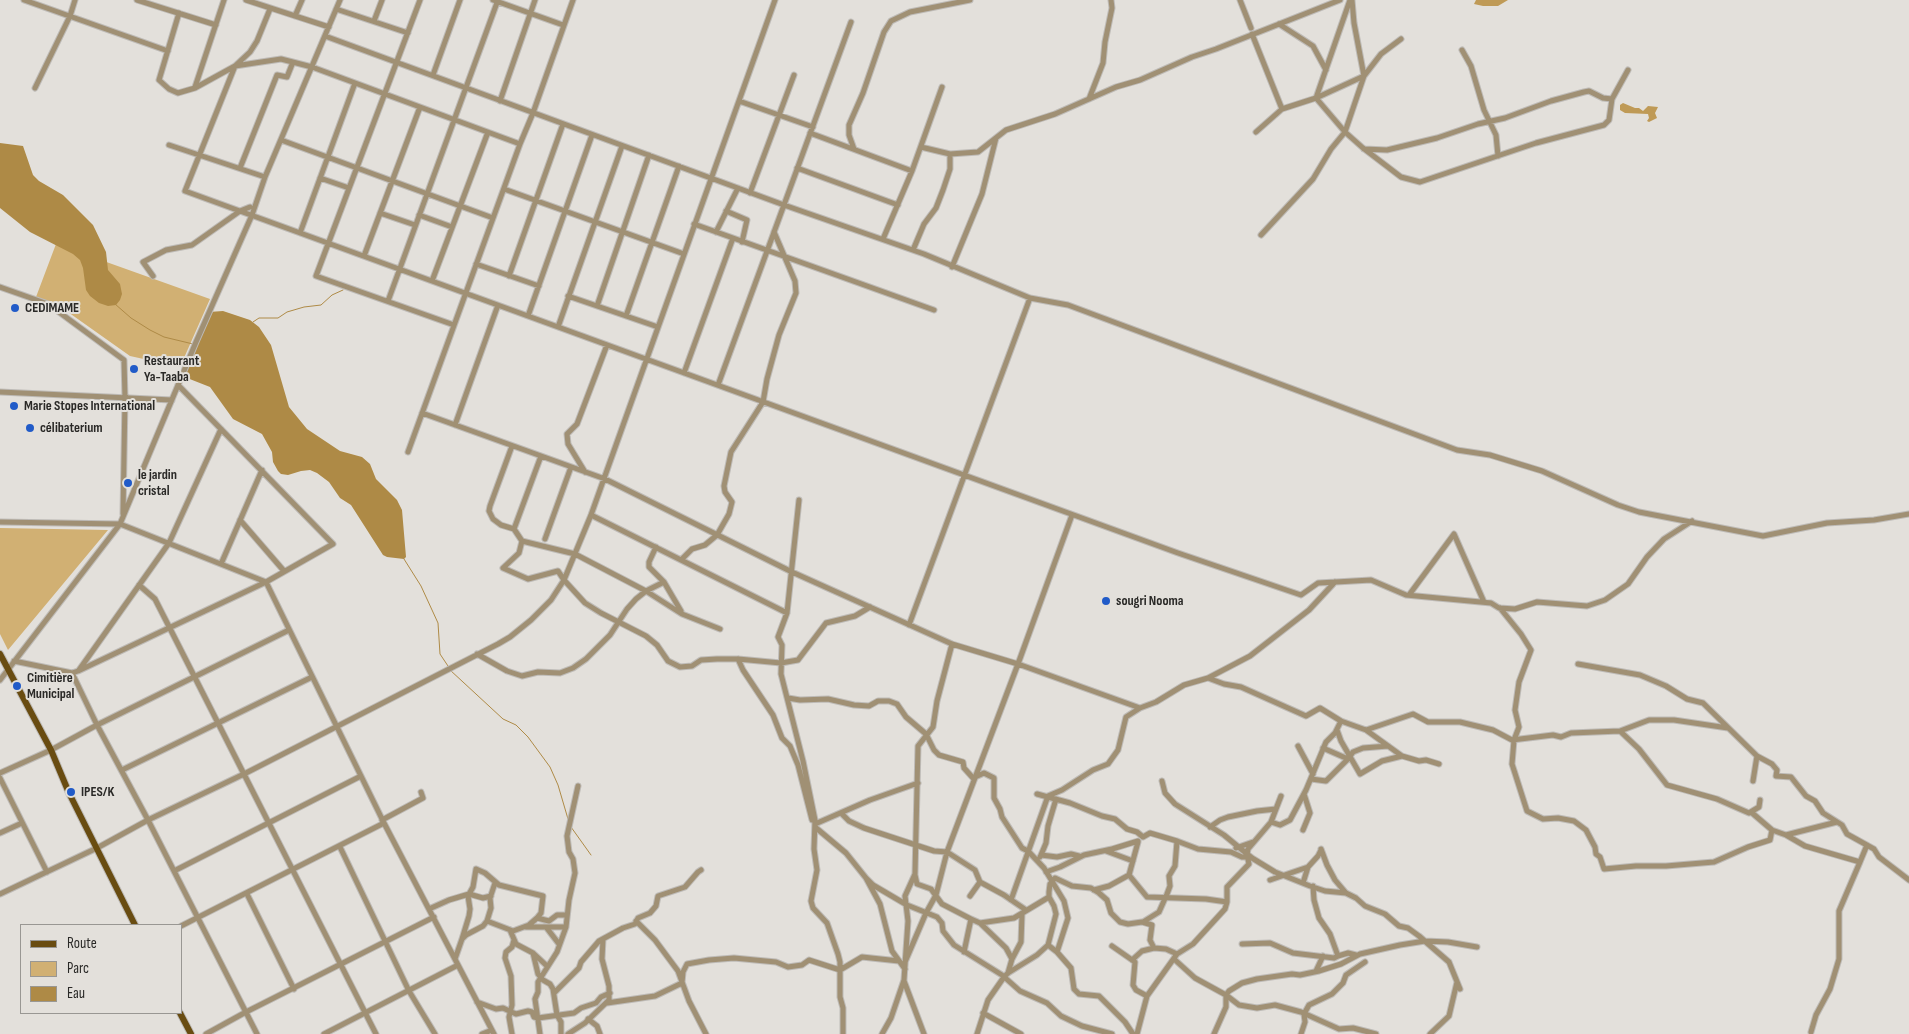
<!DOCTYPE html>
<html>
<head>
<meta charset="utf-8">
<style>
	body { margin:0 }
	#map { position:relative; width:1909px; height:1034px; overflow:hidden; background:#e3e0db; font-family:"Sofia Sans Condensed",sans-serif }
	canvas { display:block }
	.legend { position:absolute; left:20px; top:924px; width:162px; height:90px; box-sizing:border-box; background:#e3e0db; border:1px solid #999793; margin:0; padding:6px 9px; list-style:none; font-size:15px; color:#2a2927 }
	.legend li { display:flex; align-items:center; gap:10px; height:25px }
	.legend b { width:25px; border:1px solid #999793 }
</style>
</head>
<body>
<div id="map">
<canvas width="1909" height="1034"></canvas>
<ul class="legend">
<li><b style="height:6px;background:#694c11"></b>Route</li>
<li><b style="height:14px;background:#d1b073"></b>Parc</li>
<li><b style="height:14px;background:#ae8a46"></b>Eau</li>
</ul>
</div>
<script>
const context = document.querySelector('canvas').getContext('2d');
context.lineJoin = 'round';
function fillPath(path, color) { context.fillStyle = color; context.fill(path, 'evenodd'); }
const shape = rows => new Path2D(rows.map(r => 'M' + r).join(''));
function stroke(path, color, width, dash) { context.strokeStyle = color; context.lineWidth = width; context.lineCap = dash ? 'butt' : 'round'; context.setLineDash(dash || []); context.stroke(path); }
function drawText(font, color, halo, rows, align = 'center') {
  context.font = font + ' "Sofia Sans Condensed",sans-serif'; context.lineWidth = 4; context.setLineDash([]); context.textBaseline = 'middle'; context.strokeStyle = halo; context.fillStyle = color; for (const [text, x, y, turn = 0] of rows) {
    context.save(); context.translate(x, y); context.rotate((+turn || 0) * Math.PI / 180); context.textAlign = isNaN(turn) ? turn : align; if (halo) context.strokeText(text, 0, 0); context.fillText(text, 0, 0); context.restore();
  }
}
fillPath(shape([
	[56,244,210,299,180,367,130,356,58,305,36,297],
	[0,528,108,530,8,650,0,634]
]), '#d1b073');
fillPath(shape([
	[1476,0,1508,0,1498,6,1483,6,1474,4],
	[1623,103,1635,108,1639,108,1643,111,1648,106,1658,107,1655,113,1657,118,1649,122,1647,121,1649,118,1648,114,1625,113,1620,110,1620,105]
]), '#bf9a56');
fillPath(shape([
	[0,143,23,146,33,175,39,181,63,195,93,225,106,252,108,270,120,284,122,294,120,300,116,305,108,306,99,303,90,296,86,290,83,268,80,260,73,254,30,232,0,208],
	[223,311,250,320,259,327,271,345,289,407,307,429,340,451,362,457,370,464,376,479,397,500,402,510,406,557,404,559,387,557,383,555,351,505,340,498,329,482,317,473,310,470,301,471,288,475,281,474,278,471,273,462,272,452,262,434,233,419,210,387,182,376,209,312]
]), '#ae8a46');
stroke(shape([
	[115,304,131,318,150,330,164,337,193,344],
	[253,322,259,318,278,318,287,312,304,307,321,305,332,295,343,290],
	[404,559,421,586,438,623,440,654,448,666],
	[450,670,503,719,516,725,528,737,550,767,558,785,568,819],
	[571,827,591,855]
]), '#ae8a46', 1);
const minor = shape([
	[24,0,168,51],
	[137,0,216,25],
	[246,0,329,27],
	[420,0,316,276,454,325],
	[493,0,563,25],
	[1240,0,1251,28],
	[1350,0,1316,98,1345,132,1363,148,1401,177,1420,182,1536,143,1604,125,1609,120,1612,99,1628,70],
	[270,9,257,41,250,52,235,66,185,191,1178,553,1301,595,1318,583,1371,580,1406,595,1491,603,1499,608,1515,609,1537,602,1587,606,1605,600,1628,584,1647,557,1664,539,1692,521],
	[336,9,408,33],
	[179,13,159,80,169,89,178,93,195,88,235,66,281,59,312,67,520,144],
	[295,16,302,0],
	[374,21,382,0],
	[1279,24,1313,46,1326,70],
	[1252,34,1282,109],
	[325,36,784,205,924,254,1030,298,1068,305,1457,450,1490,455,1542,471,1618,505,1639,512,1763,536,1827,523,1874,520,1909,514],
	[1462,50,1471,66,1484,110,1496,135,1498,156],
	[433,75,460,0],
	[195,87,224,0],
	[35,88,70,16,75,0],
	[1089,99,1103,63,1105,42,1112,8,1111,0],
	[500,101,535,0],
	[739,101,813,127],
	[1256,132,1282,109,1316,98,1364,76,1381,54,1401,39],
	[810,133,912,171],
	[281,140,493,218],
	[169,145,265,177],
	[921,147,950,154,978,152,1006,130,1055,114,1116,87,1140,80,1192,57,1216,49,1340,0],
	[854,149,849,135,849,125,863,93,884,32,891,21,910,12,970,0],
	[1364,149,1387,150,1437,138,1478,124,1505,118,1551,101,1584,92,1589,91,1603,98,1612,99],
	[240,168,277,75,287,77,293,62],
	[797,168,898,205],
	[320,178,349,188],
	[504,189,684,254],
	[750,193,794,75],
	[726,211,747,220,742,242],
	[380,213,415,225],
	[419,215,452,227],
	[694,224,934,310],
	[716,232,738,188],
	[300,233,355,83],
	[1261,235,1313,179,1331,149,1345,132,1364,76,1354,23,1352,0],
	[883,239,912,171,942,87],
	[913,250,924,224,936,208,943,190,950,169,950,154],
	[364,256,420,107],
	[476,264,539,286],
	[952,267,982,194,996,138],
	[153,276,143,262,166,250,192,245,240,211,250,207],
	[509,276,563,124],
	[432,281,488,132],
	[0,287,48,304,124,360,125,398,123,514],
	[568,296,658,327],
	[388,301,498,0],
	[597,306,649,155],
	[528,316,592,135],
	[626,316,679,166],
	[558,327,622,146],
	[684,373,733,238],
	[718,385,851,22],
	[0,392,172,400],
	[422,413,605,479,792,572,952,644,1018,664,1140,708],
	[455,425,498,305],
	[512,446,490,506,489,511,493,519,501,525,514,529,522,541,575,554,646,591,682,614,720,629],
	[408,452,520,144,533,113,573,0],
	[585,472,568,444,567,434,577,424,607,345],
	[799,500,787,613,778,637,782,645,781,674,803,761,815,820,814,849,817,870,811,901,813,908,827,923,838,954,840,962,840,997,843,1008,843,1034],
	[591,515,787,613],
	[240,520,284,571],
	[0,522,120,524,266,582,384,823,494,1034],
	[514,529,541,456],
	[545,539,571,467],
	[522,541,519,553,503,568,528,579,558,571,564,580,585,603,601,613,646,636,657,645,668,661,680,667,692,666,701,660,717,659,738,659,781,663,798,660,826,623,855,616,870,607],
	[656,547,649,562,649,567,664,582,681,611],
	[681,560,692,549,705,545,717,535,729,514,732,502,725,492,724,486,731,452,763,402,767,379,779,335,796,293,795,281,774,232],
	[221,564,262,470],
	[139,585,155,599,376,1034],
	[1409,595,1454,534,1484,602],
	[1500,608,1521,634,1531,650,1519,682,1515,710,1519,727,1514,740,1512,764,1527,811,1543,819,1558,818,1574,821,1586,830,1595,847,1596,854,1600,857,1604,869,1636,866,1666,866,1714,862,1748,847,1770,840,1772,830,1751,812],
	[909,625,1030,298],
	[477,654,507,671,522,676,538,672,560,673,573,668,586,659,610,635,627,609,636,599,646,591,664,582],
	[738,659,743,670,773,715,782,738,790,746,798,765,812,820],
	[14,661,72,673,78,671,266,582,333,544,178,385],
	[1578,664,1640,675,1666,686,1687,699,1703,703,1757,756,1753,781],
	[79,670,169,543,221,429],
	[72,673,97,725,148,820,257,1034],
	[1208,678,1250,656,1309,610,1335,582],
	[0,680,120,524,196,342,252,215,265,177,340,0],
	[788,698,800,700,828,699,854,705,869,706,878,701,889,701,897,704,906,717,926,734,934,750,939,755,963,762,964,768,973,778,984,773,994,778,994,798,1000,809,1002,817,1022,848,1028,851,1044,868,1064,901,1068,918,1057,952],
	[1728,728,1674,720,1649,720,1620,731,1639,749,1667,785,1717,799,1749,813,1759,807,1760,800],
	[1337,730,1341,741,1360,774,1382,761,1402,756],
	[1366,730,1402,756,1419,761,1426,760,1439,764],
	[1298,746,1313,774],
	[1323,748,1348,759,1353,752,1363,748,1388,746],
	[1757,756,1772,764,1777,770,1776,776,1791,777,1806,796,1815,801,1823,813,1842,825,1847,834,1874,849,1879,857,1909,880],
	[122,770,312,677],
	[0,773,51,750,97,725,289,630],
	[0,778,47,872],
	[1311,779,1326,781,1348,759],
	[1162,781,1165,793,1175,804,1224,835,1252,858,1275,872,1310,886,1325,891,1346,893],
	[1037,794,1070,803,1102,816,1115,819,1127,829,1137,832,1143,837,1150,833,1177,841,1198,849,1231,852,1242,857,1246,857,1247,855],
	[841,813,849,821,864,828,934,851,947,852,975,870,980,882,1004,895,1026,910],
	[382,820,423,798,421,792],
	[1271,822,1280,825,1290,820,1306,790,1326,742,1335,733,1341,721],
	[815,824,870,800,918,783],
	[815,827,846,853,866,878,880,904,892,951,905,969],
	[1210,827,1220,820,1228,817,1257,811,1276,809],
	[1303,830,1310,813,1304,794],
	[1772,830,1786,835,1837,822],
	[0,833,22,823],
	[1786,835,1805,846,1860,862,1867,845],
	[1138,842,1129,875,1147,897,1206,899,1227,902],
	[340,847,409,991,435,1034],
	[1236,848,1253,842],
	[1321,849,1327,865,1335,880,1346,893,1356,898,1365,906,1385,914,1399,926,1408,928,1419,936,1449,962,1460,989],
	[1106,851,1133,861],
	[1041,855,1046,843,1048,826,1056,799],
	[1040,857,1041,855,1057,857,1071,854,1079,856],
	[174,871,361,776],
	[1046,872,1060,867,1084,855,1112,849,1138,841],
	[915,875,917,884,931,889,942,904,971,919],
	[866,878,873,885,907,905,937,917,942,923,943,931,954,945,1002,975,1020,991,1047,1003,1061,1016,1082,1026,1112,1034],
	[1270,880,1308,867,1318,856,1321,850],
	[1303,883,1308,867],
	[1313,886,1314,900,1319,918,1330,934,1338,956,1348,953,1356,955],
	[1094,890,1109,886,1129,875],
	[0,894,97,848,148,820,244,774,498,644,510,637,531,620,551,600,564,580,591,515,775,0],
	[247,894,294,989],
	[970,896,980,882],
	[1011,900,1048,796,1062,790,1093,770,1108,764,1118,750,1126,717,1140,708,1156,702,1184,685,1208,678,1224,684,1241,687,1306,716,1320,708,1341,721,1366,730,1413,714,1428,722,1460,722,1493,730,1512,740,1553,735,1561,737,1571,733,1620,731],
	[429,909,449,900,469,894,483,898,491,896],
	[487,921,513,931,529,925,537,918,549,921,557,915,567,915],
	[636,921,655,940,678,971,689,1001,706,1034],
	[1143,922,1159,912,1167,894,1170,886,1169,876,1175,866,1177,841],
	[980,923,1014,918,1049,897],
	[181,926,384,823],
	[526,927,546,927,559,944],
	[546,927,566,927],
	[510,930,516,944,533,953,547,966],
	[462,939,469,916,470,909,468,896,473,887,476,869,485,873,499,885,543,896,541,913,537,918],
	[1242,944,1270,943,1293,953,1334,958,1338,956],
	[1048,945,1057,952,1071,968,1074,989,1079,994,1099,996,1125,1022,1133,1034],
	[1112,946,1135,962,1133,985,1136,990,1147,996],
	[964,952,971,919,980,923,1006,948,1012,959],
	[533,953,538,974,543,980,550,984,553,989,557,1015,561,1022,561,1034],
	[455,959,462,939,466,935,483,926,487,921,491,908,490,898,495,883],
	[1174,959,1195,978,1226,995,1239,1005,1257,1008,1275,1005,1301,1012,1339,1029,1353,1028,1376,1034],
	[1132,960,1142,951,1154,948,1166,949,1177,954],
	[905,962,926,913,936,895,947,852,1018,664,1072,515],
	[1316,971,1323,956],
	[1008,973,1012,959,1021,942,1022,914],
	[904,981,924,1034],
	[554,993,579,968,581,962,599,941,623,928,635,924,638,918,650,913,656,906,658,896,685,887,698,872,701,870],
	[477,1002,496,1009,503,1008,516,1014,528,1011,532,1012,534,1017,538,1018,574,1013,581,1008,596,1003,601,997,610,993],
	[607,1003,655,996,682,983,683,972,687,964,709,960,734,958,776,962,788,967,802,965,809,960,840,970,862,957,899,961],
	[983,1013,1021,1034],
	[588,1019,597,1026,600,1034],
	[1811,1032,1816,1015,1830,989,1839,959,1839,911,1860,862],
	[206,1034,246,1012,434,917],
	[324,1034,458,965],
	[482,1034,492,1030],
	[512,1034,509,1017,512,1005,511,976,505,958,506,952,512,947,514,940],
	[540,1034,535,999,538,992,538,982,557,952,566,927,569,900,575,873,573,859,569,852,567,836,578,786],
	[568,1034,585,1023,609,1000,609,986,602,959,603,939],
	[882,1034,891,1018,904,980,908,921,905,896,915,874,918,746,933,727,937,701,952,644],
	[977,1034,988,1000,1004,977,1008,973,1037,955,1048,945,1056,914,1054,906,1049,897,1049,892,1050,884,1055,878,1072,886,1091,888,1099,893,1107,900,1111,913,1120,922,1128,924,1142,922,1152,925,1150,940,1154,948],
	[1137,1034,1147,996,1177,954,1193,944,1225,909,1227,902,1227,887,1249,864,1247,855,1248,849,1271,822,1281,796],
	[1214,1034,1226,1007,1226,995,1229,991,1242,983,1257,979,1292,974,1300,975,1319,971,1341,964,1360,954,1400,945,1425,941,1448,942,1477,947],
	[1301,1034,1305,1022,1304,1014,1309,1005,1332,994,1343,983,1346,975,1365,962],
	[1430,1034,1449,1016,1457,982]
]);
const major = shape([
	[0,654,51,750,69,793,135,925],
	[180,1013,191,1034]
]);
stroke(minor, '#bebbb7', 7);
stroke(major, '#bebbb7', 8);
stroke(minor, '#a09074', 5);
stroke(major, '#694c11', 6);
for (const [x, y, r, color] of [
	[15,308,5,"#215bc8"],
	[134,369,5,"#215bc8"],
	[14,406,5,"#215bc8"],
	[30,428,5,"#215bc8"],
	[128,483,5,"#215bc8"],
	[1106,601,5,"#215bc8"],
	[17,686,5,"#215bc8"],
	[71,792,5,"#215bc8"]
]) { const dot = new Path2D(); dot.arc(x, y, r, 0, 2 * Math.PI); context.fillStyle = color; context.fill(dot); stroke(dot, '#e3e0db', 2); }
drawText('bold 14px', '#2a2927', '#e3e0db', [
	["CEDIMAME",25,308],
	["Restaurant",144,361],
	["Ya-Taaba",144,377],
	["Marie Stopes International",24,406],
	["célibaterium",40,428],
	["le jardin",138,475],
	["cristal",138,491],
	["sougri Nooma",1116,601],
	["Cimitière",27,678],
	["Municipal",27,694],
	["IPES/K",81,792]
], 'left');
</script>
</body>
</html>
